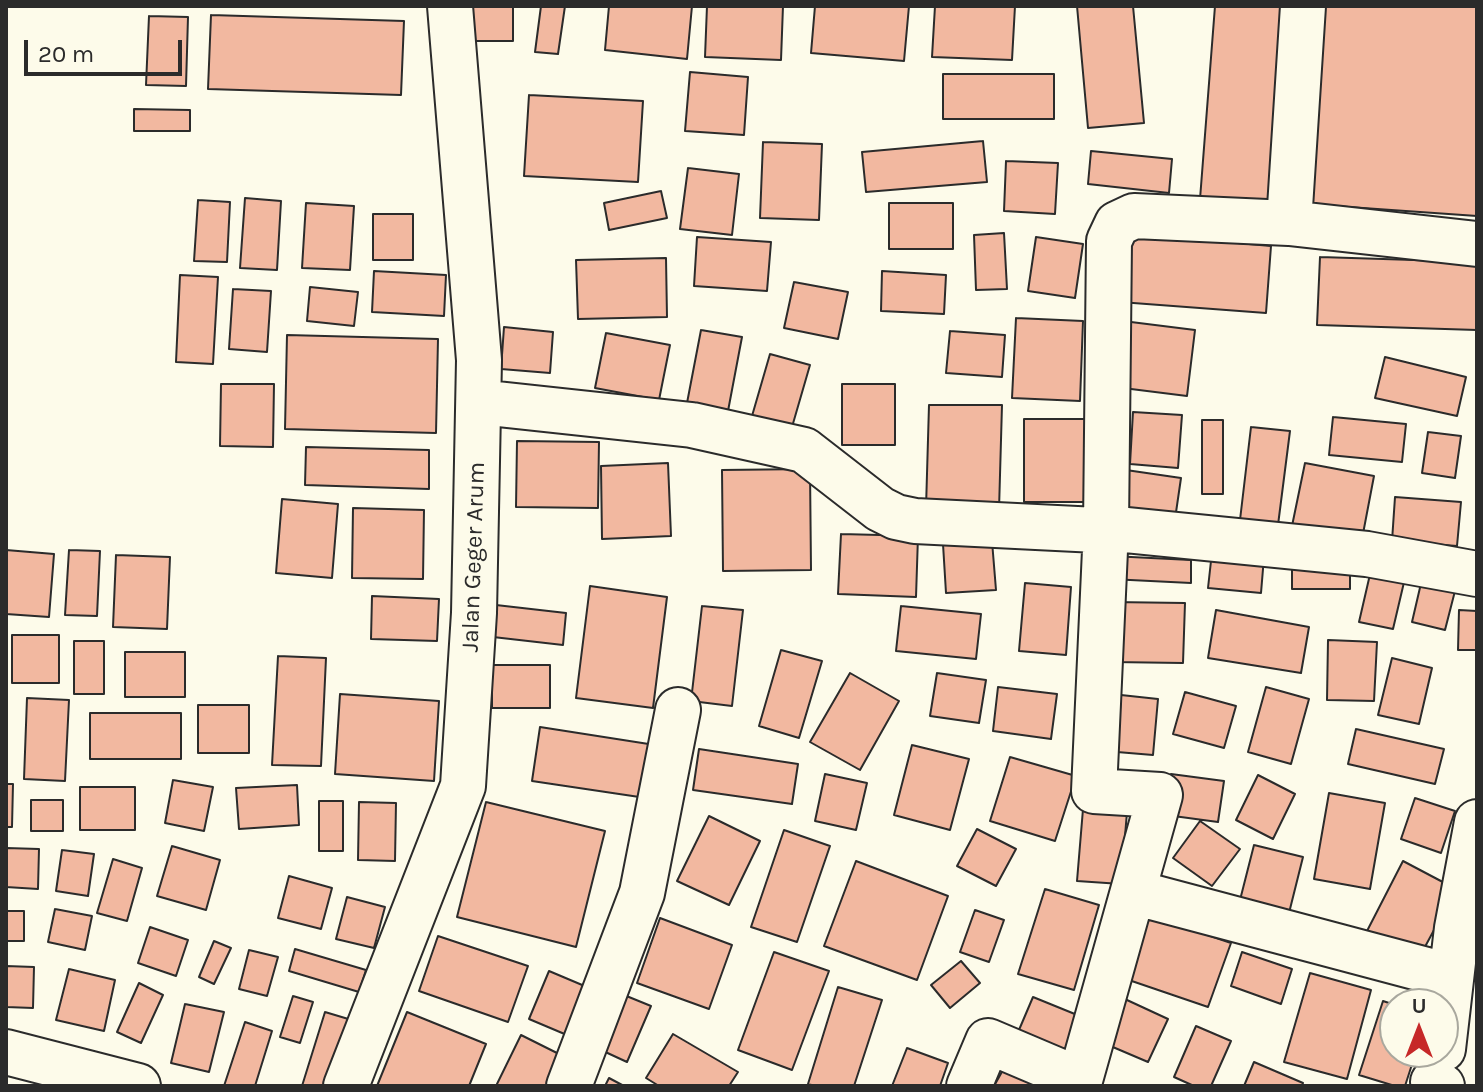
<!DOCTYPE html>
<html>
<head>
<meta charset="utf-8">
<style>
	body { margin:0 }
	#map { position:relative; width:1483px; height:1092px; overflow:hidden; background:#fdfbea; font-family:Karla,sans-serif }
	canvas { display:block }
	.frame { position:absolute; inset:0; border:8px solid #2b2b2b; pointer-events:none }
	.north { position:absolute; left:1379px; top:988px; width:80px; height:80px; box-sizing:border-box; background:#fdfbea; border:2px solid #a9a89e; border-radius:50%; rotate:0deg; font-size:22px; font-weight:700; line-height:32px; text-align:center; color:#2b2b2b }
	.north::after { content:''; display:block; margin:auto; width:28px; height:36px; background:#c62828; clip-path:polygon(50% 0,100% 100%,50% 72%,0 100%) }
	.scale { position:absolute; left:24px; top:40px; width:158px; height:36px; box-sizing:border-box; border:4px solid #2b2b2b; border-top:0; padding-left:10px; font-size:24px; line-height:28px; white-space:nowrap; color:#2b2b2b; -webkit-text-stroke:6px #fdfbea; paint-order:stroke }
</style>
</head>
<body>
<div id="map">
<canvas width="1483" height="1092"></canvas>
<div class="frame"></div>
<div class="north">U</div>
<div class="scale">20 m</div>
</div>
<script>
const context = document.querySelector('canvas').getContext('2d');
context.lineJoin = 'round';
function fillPath(path, color) { context.fillStyle = color; context.fill(path, 'evenodd'); }
const shape = rows => new Path2D(rows.map(r => 'M' + r).join(''));
function stroke(path, color, width, dash) { context.strokeStyle = color; context.lineWidth = width; context.lineCap = dash ? 'butt' : 'round'; context.setLineDash(dash || []); context.stroke(path); }
function drawText(font, color, halo, rows, align = 'center') {
  context.font = font + ' Karla,sans-serif'; context.lineWidth = 6; context.setLineDash([]); context.textBaseline = 'middle'; context.strokeStyle = halo; context.fillStyle = color; for (const [text, x, y, turn = 0] of rows) {
    context.save(); context.translate(x, y); context.rotate((+turn || 0) * Math.PI / 180); context.textAlign = isNaN(turn) ? turn : align; if (halo) context.strokeText(text, 0, 0); context.fillText(text, 0, 0); context.restore();
  }
}
const building = shape([
	[459,6,513,6,513,41,459,41,459,6],
	[541,6,565,6,558,54,535,52,541,6],
	[609,6,692,6,687,59,605,50,609,6],
	[707,6,783,6,781,60,705,57,707,6],
	[815,6,909,6,904,61,811,53,815,6],
	[935,6,1015,6,1012,60,932,57,935,6],
	[1077,6,1133,6,1144,123,1088,128,1077,6],
	[1215,6,1288,6,1273,218,1199,212,1215,6],
	[1319,6,1477,7,1477,216,1306,204,1319,6],
	[211,15,404,21,401,95,208,89,211,15],
	[149,16,188,17,186,86,146,85,149,16],
	[690,72,748,77,744,135,685,131,690,72],
	[943,74,1054,74,1054,119,943,119,943,74],
	[529,95,643,101,638,182,524,176,529,95],
	[134,109,190,110,190,131,134,131,134,109],
	[983,141,987,182,866,192,862,152,983,141],
	[763,142,822,144,819,220,760,218,763,142],
	[1091,151,1172,159,1169,193,1088,184,1091,151],
	[1006,161,1058,163,1055,214,1004,211,1006,161],
	[688,168,739,174,732,235,680,229,688,168],
	[661,191,667,218,609,230,604,203,661,191],
	[245,198,281,201,277,270,240,268,245,198],
	[198,200,230,202,227,262,194,261,198,200],
	[306,203,354,206,350,270,302,268,306,203],
	[889,203,953,203,953,249,889,249,889,203],
	[373,214,413,214,413,260,373,260,373,214],
	[1004,233,1007,289,976,290,974,235,1004,233],
	[1126,233,1271,246,1266,313,1120,302,1126,233],
	[697,237,771,242,767,291,694,286,697,237],
	[1036,237,1083,244,1075,298,1028,291,1036,237],
	[1320,257,1477,262,1477,330,1317,325,1320,257],
	[666,258,667,317,578,319,576,260,666,258],
	[374,271,446,275,444,316,372,312,374,271],
	[882,271,946,275,944,314,881,311,882,271],
	[180,275,218,277,213,364,176,362,180,275],
	[794,282,848,292,838,339,784,328,794,282],
	[310,287,358,292,354,326,307,321,310,287],
	[233,289,271,291,267,352,229,349,233,289],
	[1016,318,1083,321,1080,401,1012,398,1016,318],
	[1123,321,1195,330,1187,396,1115,387,1123,321],
	[504,327,553,332,550,373,501,369,504,327],
	[701,330,742,337,728,411,687,403,701,330],
	[950,331,1005,335,1002,377,946,373,950,331],
	[606,333,670,345,659,400,595,388,606,333],
	[287,335,438,339,436,433,285,429,287,335],
	[770,354,810,365,792,427,752,416,770,354],
	[1385,357,1466,377,1457,416,1375,398,1385,357],
	[221,384,274,384,273,447,220,446,221,384],
	[842,384,895,384,895,445,842,445,842,384],
	[929,405,1002,405,999,510,926,508,929,405],
	[1133,412,1182,415,1178,468,1130,464,1133,412],
	[1333,417,1406,424,1402,462,1329,455,1333,417],
	[1024,419,1085,419,1085,502,1024,502,1024,419],
	[1202,420,1223,420,1223,494,1202,494,1202,420],
	[1251,427,1290,431,1278,525,1240,520,1251,427],
	[1428,432,1461,436,1455,478,1422,473,1428,432],
	[517,441,599,442,598,508,516,507,517,441],
	[306,447,429,450,429,489,305,485,306,447],
	[668,463,671,536,602,539,601,466,668,463],
	[1305,463,1374,476,1362,539,1292,526,1305,463],
	[810,469,811,570,723,571,722,470,810,469],
	[1126,470,1181,478,1174,526,1119,518,1126,470],
	[1395,497,1461,502,1457,546,1392,541,1395,497],
	[282,499,338,504,332,578,276,573,282,499],
	[353,508,424,510,423,579,352,578,353,508],
	[841,534,918,536,916,597,838,594,841,534],
	[992,541,996,590,946,593,943,544,992,541],
	[6,550,54,554,49,617,6,614,6,550],
	[69,550,100,551,97,616,65,615,69,550],
	[1212,552,1264,557,1261,593,1208,588,1212,552],
	[116,555,170,557,167,629,113,627,116,555],
	[1111,556,1191,560,1191,583,1110,579,1111,556],
	[1292,557,1350,557,1350,589,1292,589,1292,557],
	[1371,570,1405,578,1393,629,1359,622,1371,570],
	[1422,579,1456,587,1445,630,1412,622,1422,579],
	[1025,583,1071,587,1066,655,1019,651,1025,583],
	[590,586,667,597,653,708,576,698,590,586],
	[372,596,439,599,437,641,371,639,372,596],
	[1112,602,1185,603,1183,663,1112,662,1112,602],
	[496,605,566,613,563,645,493,637,496,605],
	[702,606,743,610,732,706,691,701,702,606],
	[901,606,981,614,976,659,896,651,901,606],
	[1216,610,1309,627,1301,673,1208,658,1216,610],
	[1459,610,1477,611,1477,650,1458,650,1459,610],
	[12,635,59,635,59,683,12,683,12,635],
	[1328,640,1377,642,1374,701,1327,700,1328,640],
	[74,641,104,641,104,694,74,694,74,641],
	[781,650,822,661,799,738,759,726,781,650],
	[125,652,185,652,185,697,125,697,125,652],
	[278,656,326,658,321,766,272,765,278,656],
	[1392,658,1432,668,1419,724,1378,715,1392,658],
	[492,665,550,665,550,708,492,708,492,665],
	[850,673,899,701,860,770,810,742,850,673],
	[937,673,986,680,979,723,930,716,937,673],
	[998,687,1057,694,1051,739,993,731,998,687],
	[1266,687,1309,699,1291,764,1248,752,1266,687],
	[1185,692,1236,706,1224,748,1173,734,1185,692],
	[340,694,439,701,434,781,335,774,340,694],
	[1121,695,1158,699,1153,755,1117,752,1121,695],
	[27,698,69,700,65,781,24,779,27,698],
	[198,705,249,705,249,753,198,753,198,705],
	[90,713,181,713,181,759,90,759,90,713],
	[540,727,655,745,646,798,532,781,540,727],
	[1356,729,1444,749,1435,784,1348,764,1356,729],
	[912,745,969,759,950,830,894,815,912,745],
	[699,749,798,764,792,804,693,790,699,749],
	[1010,757,1076,776,1055,841,990,821,1010,757],
	[825,774,867,783,856,830,815,821,825,774],
	[1171,774,1224,781,1218,822,1166,815,1171,774],
	[1258,775,1295,794,1273,839,1236,820,1258,775],
	[173,780,213,787,204,831,165,823,173,780],
	[6,784,13,784,12,827,6,827,6,784],
	[297,785,299,825,239,829,236,788,297,785],
	[80,787,135,787,135,830,80,830,80,787],
	[1329,793,1385,803,1370,889,1314,879,1329,793],
	[1415,798,1455,811,1441,853,1401,839,1415,798],
	[31,800,63,800,63,831,31,831,31,800],
	[319,801,343,801,343,851,319,851,319,801],
	[359,802,396,803,395,861,358,860,359,802],
	[486,802,605,831,576,947,457,917,486,802],
	[1083,809,1127,812,1121,884,1077,881,1083,809],
	[709,816,760,841,729,905,677,881,709,816],
	[1200,821,1240,849,1212,886,1173,858,1200,821],
	[977,829,1016,849,996,886,957,866,977,829],
	[784,830,830,846,797,942,751,927,784,830],
	[1254,845,1303,857,1288,917,1239,904,1254,845],
	[172,846,220,860,206,910,157,896,172,846],
	[6,848,39,849,38,889,6,887,6,848],
	[62,850,94,854,88,896,56,891,62,850],
	[113,859,142,868,127,921,97,913,113,859],
	[856,861,948,896,917,980,824,946,856,861],
	[1403,861,1456,889,1419,958,1367,931,1403,861],
	[289,876,332,888,321,929,278,918,289,876],
	[1045,889,1099,905,1074,990,1018,974,1045,889],
	[347,897,385,907,374,948,336,939,347,897],
	[55,909,92,916,85,950,48,942,55,909],
	[975,910,1004,920,989,962,960,952,975,910],
	[6,911,24,911,24,941,6,941,6,911],
	[1143,913,1231,943,1208,1007,1120,977,1143,913],
	[660,918,732,945,709,1009,637,983,660,918],
	[150,927,188,940,176,976,138,963,150,927],
	[438,936,528,966,508,1022,419,991,438,936],
	[214,941,231,948,214,984,199,977,214,941],
	[295,949,366,970,359,992,289,971,295,949],
	[249,950,278,957,267,996,239,989,249,950],
	[774,952,829,971,792,1070,738,1050,774,952],
	[1242,952,1292,969,1281,1004,1231,986,1242,952],
	[961,961,980,983,950,1008,931,985,961,961],
	[6,966,34,967,33,1008,6,1007,6,966],
	[69,969,115,980,104,1031,56,1020,69,969],
	[549,971,594,990,574,1038,529,1019,549,971],
	[1310,973,1371,990,1347,1079,1284,1062,1310,973],
	[139,983,163,995,141,1043,117,1032,139,983],
	[838,987,882,1000,854,1086,815,1086,808,1084,838,987],
	[1114,994,1168,1019,1148,1062,1094,1039,1114,994],
	[624,995,651,1006,627,1062,601,1050,624,995],
	[293,996,313,1002,300,1043,280,1037,293,996],
	[1033,997,1092,1021,1073,1068,1013,1044,1033,997],
	[1383,1001,1395,1005,1395,1052,1416,1052,1405,1086,1395,1086,1359,1075,1383,1001],
	[185,1004,224,1012,209,1072,171,1063,185,1004],
	[325,1012,355,1021,336,1086,302,1086,325,1012],
	[407,1012,486,1044,469,1086,377,1086,407,1012],
	[245,1022,272,1031,255,1086,224,1086,245,1022],
	[1196,1026,1231,1041,1211,1086,1194,1086,1174,1077,1196,1026],
	[673,1034,738,1072,729,1086,659,1086,646,1078,673,1034],
	[521,1035,567,1058,554,1086,496,1086,521,1035],
	[907,1048,948,1063,940,1086,892,1086,907,1048],
	[1254,1062,1303,1083,1302,1086,1244,1086,1254,1062],
	[1003,1070,1036,1086,994,1086,1003,1070],
	[609,1078,624,1086,605,1086,609,1078]
]);
fillPath(building, '#f2b8a0');
stroke(building, '#2b2b2b', 2);
const minor = shape([
	[1289,223,1303,6],
	[479,402,692,425,804,450,880,509,896,517,915,521,1097,530,1106,528,1109,241,1117,224,1134,216,1289,223,1477,244],
	[1133,892,1449,976],
	[1443,1049,1457,928,1477,822],
	[6,1052,138,1086],
	[1433,1082,1442,1086],
	[346,1086,463,786,474,613,479,360,450,6],
	[569,1086,642,893,678,710],
	[969,1086,988,1041,1080,1080,1160,795,1094,791,1106,528,1367,554,1477,574]
]);
stroke(minor, '#2b2b2b', 48);
stroke(minor, '#fdfbea', 44);
drawText('24px', '#2b2b2b', '#fdfbea', [
	["Jalan Geger Arum",474,557,-88]
]);
</script>
</body>
</html>
